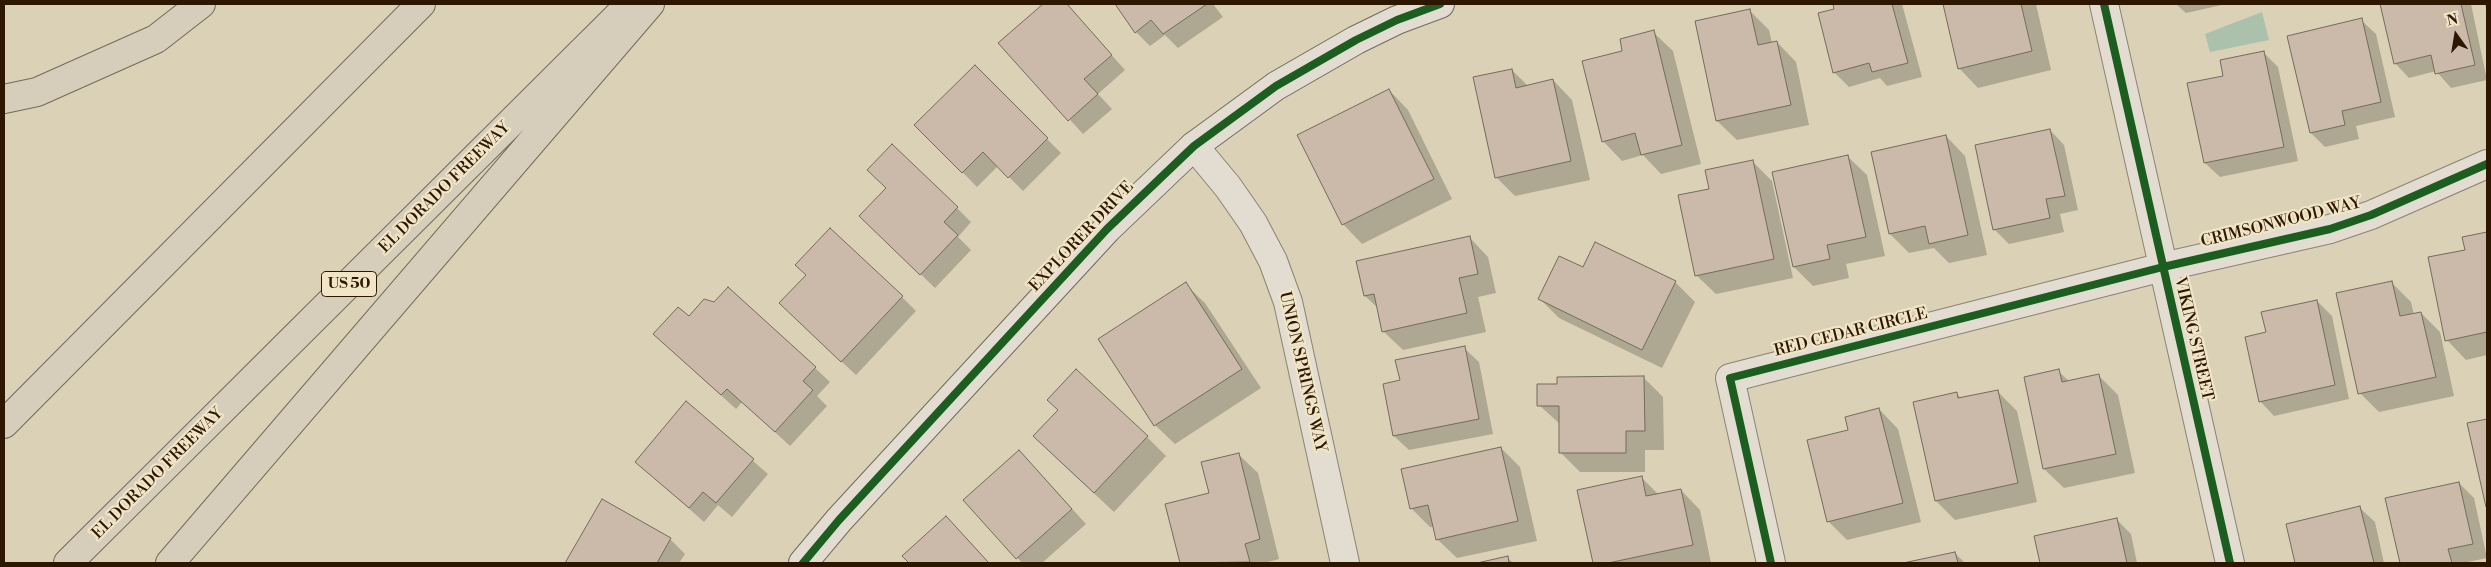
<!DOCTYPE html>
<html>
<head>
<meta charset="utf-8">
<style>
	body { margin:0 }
	#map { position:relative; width:2491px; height:567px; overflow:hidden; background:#dad1b7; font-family:"Libre Bodoni",serif }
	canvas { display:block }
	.frame { position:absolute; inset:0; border:5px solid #2d1700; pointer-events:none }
	.north { position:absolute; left:2431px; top:10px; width:50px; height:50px; -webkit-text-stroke:4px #f0e5c7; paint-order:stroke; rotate:347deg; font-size:14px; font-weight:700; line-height:20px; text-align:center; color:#2d1700 }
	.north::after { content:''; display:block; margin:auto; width:18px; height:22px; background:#2d1700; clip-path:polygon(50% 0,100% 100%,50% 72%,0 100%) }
</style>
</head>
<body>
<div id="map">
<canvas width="2491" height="567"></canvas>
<div class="frame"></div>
<div class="north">N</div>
</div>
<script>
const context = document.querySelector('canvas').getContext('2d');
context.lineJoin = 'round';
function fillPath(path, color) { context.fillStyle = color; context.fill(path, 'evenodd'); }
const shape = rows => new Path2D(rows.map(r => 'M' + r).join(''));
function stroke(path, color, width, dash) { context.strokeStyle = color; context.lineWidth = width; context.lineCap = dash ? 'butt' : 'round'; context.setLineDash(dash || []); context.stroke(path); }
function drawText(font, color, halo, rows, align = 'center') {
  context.font = font + ' "Libre Bodoni",serif'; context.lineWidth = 4.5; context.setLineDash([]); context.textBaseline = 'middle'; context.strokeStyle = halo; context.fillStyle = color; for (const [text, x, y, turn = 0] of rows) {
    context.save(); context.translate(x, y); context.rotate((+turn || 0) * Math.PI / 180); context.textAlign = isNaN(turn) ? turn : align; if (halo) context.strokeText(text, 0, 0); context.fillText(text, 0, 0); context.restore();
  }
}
fillPath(shape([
	[2262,12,2269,40,2210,52,2205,34]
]), '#abc1ac');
fillPath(shape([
	[1045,4,1066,4,1125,70,1098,94,1112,109,1083,134,1000,43],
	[1116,4,1213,4,1223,17,1178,48,1165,35,1150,46,1136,32],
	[1834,4,1902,4,1922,77,1887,86,1880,78,1849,87,1834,72],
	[1944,4,2036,4,2051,70,1978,88,1959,68],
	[2176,4,2226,4,2186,13],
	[2381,4,2471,4,2487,80,2451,88,2436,71,2409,78,2395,63],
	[2485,4,2487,4,2487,15],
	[1750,11,1769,30,1772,43,1777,42,1796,62,1809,125,1737,140,1717,121],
	[2361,20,2376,34,2395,117,2356,126,2359,139,2325,147,2311,133],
	[1653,32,1673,51,1701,164,1661,174,1643,155,1622,161,1603,141,1624,52],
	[2264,53,2278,67,2298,161,2220,177,2205,163,2189,84,2224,77],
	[975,67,1061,153,1023,191,998,166,977,187,916,125],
	[1512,70,1528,86,1553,80,1572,100,1590,180,1515,196,1496,177],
	[1389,90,1408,110,1452,199,1362,244,1343,224],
	[2050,130,2064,145,2078,210,2060,214,2064,232,2009,244,1994,229],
	[1946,136,1965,156,1987,255,1949,263,1934,248,1909,253,1890,234],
	[1847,156,1867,175,1885,256,1846,264,1849,278,1813,286,1794,267,1773,172],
	[1753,162,1772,181,1793,278,1716,294,1696,275,1710,190],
	[887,189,957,208,971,222,958,237,971,250,935,288,875,230],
	[2487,233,2487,355,2466,360,2447,340,2466,251,2464,238],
	[1469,237,1488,257,1496,293,1478,297,1486,332,1403,350,1383,331,1379,309,1365,296],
	[1583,269,1675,282,1695,302,1662,368,1559,318,1540,299],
	[2392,283,2411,302,2414,315,2421,313,2440,332,2454,396,2379,412,2360,393],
	[1185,284,1205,303,1261,388,1175,444,1155,425,1099,339],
	[902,297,916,311,856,375,795,318],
	[2317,301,2332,316,2349,399,2274,416,2260,401],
	[1464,348,1479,362,1493,434,1409,450,1394,436,1384,385,1401,381],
	[670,349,815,368,830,382,817,396,827,406,790,446,742,402,736,409],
	[2058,371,2070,382,2099,376,2118,395,2135,473,2064,488,2044,469],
	[1644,378,1663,397,1664,450,1645,450,1645,472,1580,472,1561,453,1561,425,1539,405,1558,385],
	[1997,391,2017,411,2037,502,1955,520,1936,501,1956,393,1962,399],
	[686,403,768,474,732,517,718,505,704,522,637,462],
	[1879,409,1898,429,1921,522,1847,540,1828,521],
	[1059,410,1147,437,1166,456,1114,512,1054,456],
	[2487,420,2487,507,2469,424],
	[1501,448,1520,467,1537,541,1457,558,1437,539,1434,527,1430,527,1411,508],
	[1238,454,1258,473,1279,559,1264,563,1181,563,1166,505,1210,494],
	[1033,466,1086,524,1042,563,1022,563,965,500],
	[1641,477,1659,495,1681,490,1700,510,1711,563,1594,563,1579,491],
	[2459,483,2474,498,2487,558,2463,563,2401,563,2387,499],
	[602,501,670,539,685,554,679,563,567,563],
	[2360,508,2375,522,2384,563,2297,563,2287,525],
	[946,517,965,537,989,563,911,563,904,556],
	[2117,520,2131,534,2137,563,2041,563,2035,537],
	[1955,553,1965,563,1909,563],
	[1507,557,1513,563,1483,563]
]), '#0003');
const building = shape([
	[1043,4,1067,4,1112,55,1084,79,1098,94,1068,121,998,43,1043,4],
	[1115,4,1207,4,1163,34,1151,20,1135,33,1115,4],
	[1833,4,1892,4,1908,63,1872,72,1869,63,1833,73,1818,13,1834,9,1833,4],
	[1943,4,2021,4,2032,51,1958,69,1943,4],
	[2380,4,2461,4,2475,65,2435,74,2431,55,2394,64,2380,4],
	[1750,9,1758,45,1777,41,1791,105,1716,121,1695,21,1750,9],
	[2362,18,2381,102,2342,111,2345,125,2310,133,2287,36,2362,18],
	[1654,30,1682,145,1641,155,1635,133,1602,142,1582,61,1622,51,1620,39,1654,30],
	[2264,51,2284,147,2204,163,2187,83,2223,76,2220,60,2264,51],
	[975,65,1048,138,1008,178,983,152,962,173,914,125,975,65],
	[1512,69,1516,88,1553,79,1571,161,1495,178,1473,77,1512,69],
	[1389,89,1434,179,1342,225,1297,135,1389,89],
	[2050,129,2065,196,2046,199,2050,218,1993,230,1975,145,2050,129],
	[1946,135,1968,235,1929,244,1925,226,1889,234,1871,152,1946,135],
	[892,144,958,207,944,222,958,235,920,275,859,216,886,188,867,170,892,144],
	[1848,155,1866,237,1827,245,1830,259,1793,267,1772,172,1848,155],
	[1753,160,1774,259,1695,276,1678,195,1709,189,1705,170,1753,160],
	[830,228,903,296,841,362,779,303,806,275,795,265,830,228],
	[2487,232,2487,332,2445,341,2428,257,2465,250,2462,237,2487,232],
	[1470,236,1478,274,1459,278,1467,313,1382,332,1374,294,1364,296,1356,261,1470,236],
	[1595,242,1676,281,1642,350,1538,299,1559,256,1583,267,1595,242],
	[2392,281,2400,316,2421,312,2436,377,2358,394,2336,293,2392,281],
	[1186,282,1242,369,1154,426,1098,339,1186,282],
	[728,287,816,367,803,381,813,390,775,432,727,389,721,395,653,334,678,307,689,316,704,299,714,302,728,287],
	[2317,300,2335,385,2259,402,2245,337,2266,332,2261,312,2317,300],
	[1465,346,1479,419,1393,436,1383,384,1400,380,1395,360,1465,346],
	[1076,369,1148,436,1094,493,1033,436,1058,410,1047,400,1076,369],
	[2059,369,2062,382,2099,374,2116,454,2043,469,2024,377,2059,369],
	[1644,376,1645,431,1626,431,1626,453,1559,453,1559,406,1537,406,1537,384,1557,384,1557,377,1644,376],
	[1998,390,2018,483,1935,501,1913,402,1957,392,1958,398,1998,390],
	[686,401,754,459,716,503,703,492,689,508,635,462,686,401],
	[1879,408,1903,503,1827,522,1807,440,1848,430,1845,417,1879,408],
	[2487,419,2487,506,2486,507,2467,423,2487,419],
	[1501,447,1518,521,1436,540,1428,505,1410,509,1401,469,1501,447],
	[1019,450,1072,509,1016,559,963,500,1019,450],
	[1239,453,1260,539,1245,544,1250,562,1180,563,1165,504,1209,493,1201,462,1239,453],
	[1642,476,1646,496,1681,489,1693,545,1608,563,1593,563,1577,490,1642,476],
	[2459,482,2473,544,2448,549,2452,563,2400,563,2385,498,2459,482],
	[602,499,671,538,657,563,565,563,602,499],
	[2360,506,2374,563,2295,563,2286,524,2360,506],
	[946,516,989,563,909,563,902,556,946,516],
	[2117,518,2127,563,2040,563,2034,536,2117,518],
	[1955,552,1958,563,1903,563,1955,552],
	[1508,556,1509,563,1477,563,1508,556]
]);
fillPath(building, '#cbbaaa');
stroke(building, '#736b5b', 1);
const street = shape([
	[2104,4,2230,563],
	[1194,146,1228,187,1253,223,1273,261,1288,302,1345,563],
	[1771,563,1730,378,2163,267,2330,229,2371,215,2487,164]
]);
const secondary = shape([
	[803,563,839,520,1107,229,1194,146,1276,86,1356,40,1397,20,1440,4]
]);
const highway = shape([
	[4,99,37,92,156,39,201,4],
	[4,424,421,4],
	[68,563,630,4],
	[170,563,650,4]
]);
stroke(street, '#8c8372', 30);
stroke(secondary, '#736b5b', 30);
stroke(highway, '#736b5b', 30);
stroke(street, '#e2ddd0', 28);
stroke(secondary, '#e2ddd0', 28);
stroke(highway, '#d6cebb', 28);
stroke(shape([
	[2104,4,2230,563],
	[803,563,839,520,1107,229,1194,146,1276,86,1356,40,1397,20,1440,4],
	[1771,563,1730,378,2163,267,2330,229,2371,215,2487,164]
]), '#1b5e20', 8);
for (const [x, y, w] of [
	[349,284,55]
]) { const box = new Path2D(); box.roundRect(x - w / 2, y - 12.5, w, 25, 4); context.fillStyle = '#f0e5c7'; context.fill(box); stroke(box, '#2d1700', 1); }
drawText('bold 15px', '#2d1700', null, [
	["US 50",349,284]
]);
drawText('16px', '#2d1700', '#f0e5c7', [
	["EL DORADO FREEWAY",445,188,-45],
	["CRIMSONWOOD WAY",2281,223,-14],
	["EXPLORER DRIVE",1082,237,-47],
	["RED CEDAR CIRCLE",1851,333,-14],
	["VIKING STREET",2193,339,77],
	["UNION SPRINGS WAY",1302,372,77],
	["EL DORADO FREEWAY",158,474,-45]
]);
</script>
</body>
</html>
